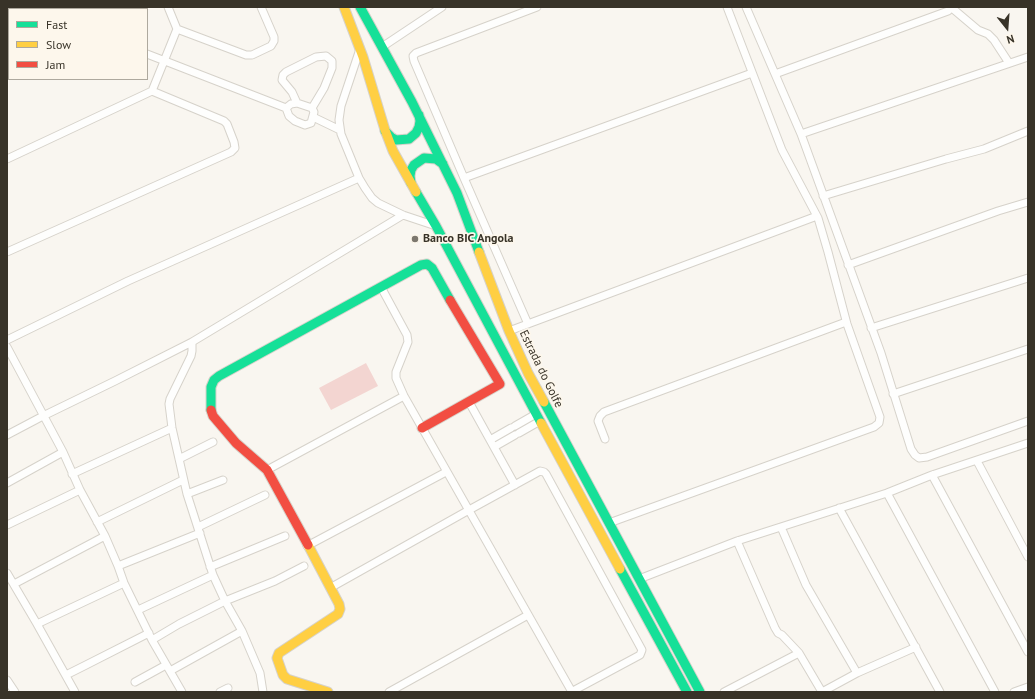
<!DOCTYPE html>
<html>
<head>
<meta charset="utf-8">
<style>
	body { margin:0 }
	#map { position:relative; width:1035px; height:699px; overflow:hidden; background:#f9f6f0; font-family:"PT Sans",sans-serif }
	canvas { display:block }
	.frame { position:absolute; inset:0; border:8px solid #383328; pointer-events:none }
	.legend { position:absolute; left:8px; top:8px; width:140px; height:72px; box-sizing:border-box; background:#fdf7ec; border:1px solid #aea99e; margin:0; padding:5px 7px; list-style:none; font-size:12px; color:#383328 }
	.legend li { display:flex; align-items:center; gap:8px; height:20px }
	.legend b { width:20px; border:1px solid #aea99e }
	.north { position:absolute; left:987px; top:8px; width:40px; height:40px; -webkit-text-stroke:3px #fdf7ec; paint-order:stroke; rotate:163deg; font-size:11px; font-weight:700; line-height:16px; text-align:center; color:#383328 }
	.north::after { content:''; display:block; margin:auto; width:14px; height:18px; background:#383328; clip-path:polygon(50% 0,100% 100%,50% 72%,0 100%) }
</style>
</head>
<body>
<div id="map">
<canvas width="1035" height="699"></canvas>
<div class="frame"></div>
<ul class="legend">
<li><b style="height:5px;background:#16e098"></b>Fast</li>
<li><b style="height:5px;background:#ffcf43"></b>Slow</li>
<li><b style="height:5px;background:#f24e42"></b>Jam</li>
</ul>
<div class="north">N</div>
</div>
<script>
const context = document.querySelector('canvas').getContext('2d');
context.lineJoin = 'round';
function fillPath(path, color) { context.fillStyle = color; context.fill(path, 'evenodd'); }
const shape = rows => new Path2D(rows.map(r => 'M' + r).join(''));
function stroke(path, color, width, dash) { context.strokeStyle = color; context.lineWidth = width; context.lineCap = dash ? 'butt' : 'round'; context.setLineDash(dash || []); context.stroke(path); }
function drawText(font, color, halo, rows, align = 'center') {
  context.font = font + ' "PT Sans",sans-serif'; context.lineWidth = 3.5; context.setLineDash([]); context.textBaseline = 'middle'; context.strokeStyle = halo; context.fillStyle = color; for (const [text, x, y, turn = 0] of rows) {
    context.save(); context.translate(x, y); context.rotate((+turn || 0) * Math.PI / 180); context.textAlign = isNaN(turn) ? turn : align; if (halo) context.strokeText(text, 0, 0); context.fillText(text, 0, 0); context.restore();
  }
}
fillPath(shape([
	[366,363,378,386,331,410,319,388]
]), '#f3d5d1');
const street = shape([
	[73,7,74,9],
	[746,7,801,134,881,353,911,449,915,455,919,458,927,457,1028,421],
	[952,8,978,30,988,34,994,40,1009,63],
	[177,29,246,55,252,55,271,46,274,41,274,37,261,7],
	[382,47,442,7],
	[360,49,341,106,339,120,341,134,359,178,365,188,372,198,378,203,403,215,436,226],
	[147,54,286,108],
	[7,61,9,60],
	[775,74,948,11,952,7],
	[152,91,177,29,168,7],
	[297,103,291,104,286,108,289,116,295,121,305,125,311,123,314,112,312,108,297,103,292,92,282,80,283,75,286,72,316,57,326,56,332,61,332,68,324,88,312,108],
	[313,117,340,130],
	[801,134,1028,57],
	[7,159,152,91,224,121,227,124,234,142,235,148,231,152,7,252],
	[464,178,752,73],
	[823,196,946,159,984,149,1028,131],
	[848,265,998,211,1028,202],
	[381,287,407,335,408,342,396,372,396,378,404,396,572,692],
	[528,324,464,178,414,61,413,56,416,53,537,7],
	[871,328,1028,278],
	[509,331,817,216],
	[7,340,128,281,359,178],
	[192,342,192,351,191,356,170,399,169,404,172,428,187,494,213,575,225,601,242,631,260,673,263,692],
	[7,347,63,452,80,490,105,536,118,566,124,583,152,640,182,692],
	[893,394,1028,349],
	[469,402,515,485],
	[515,426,536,414],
	[519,433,540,421],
	[7,435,43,416,115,381,192,342,403,215],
	[605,439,598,421,600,416,604,412,846,322],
	[490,440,511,428],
	[494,447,515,435],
	[179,459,213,442],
	[977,461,1028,557],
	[267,470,404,396],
	[72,474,172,428],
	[932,475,1028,652],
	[7,483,63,452],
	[887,493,995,692],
	[187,494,223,480],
	[839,508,940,692],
	[97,522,183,480],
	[609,523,874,427,879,423,880,417,847,324,828,252,818,218,782,150,727,7],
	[7,525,80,490],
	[198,527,265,495],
	[781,527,806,585,857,673],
	[737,541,775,628,778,633,782,635,799,653,822,692,857,673,916,647],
	[307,546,446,472],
	[118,566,200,533],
	[210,567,285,536],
	[7,573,37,624,75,692],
	[639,579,737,541,887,493,932,475,1028,443],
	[14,584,105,536],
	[330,588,469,510,540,471,544,472,546,474,642,650,640,655,571,692],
	[138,610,213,575],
	[37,624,124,583],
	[152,640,179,624,225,601,275,581,304,566],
	[170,671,242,631],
	[66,675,86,665,149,633],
	[7,680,15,692],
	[135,682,166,665],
	[220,692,228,688],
	[389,692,528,615],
	[724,692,799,653],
	[1014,692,1028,687]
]);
const fast = shape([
	[360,7,412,102,457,193,479,252],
	[385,131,391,137,396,140,409,139,416,133,419,127,420,121,419,115],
	[411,183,410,176,411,170,414,165,424,158,436,159,443,164],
	[416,192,436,226,541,423],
	[544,402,700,692],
	[211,410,211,387,214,380,219,376,421,265,427,264,432,268,450,300],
	[620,569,687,692]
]);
const slow = shape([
	[344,7,363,57,385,130,393,151,416,192],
	[479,252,509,331,528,373,544,402],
	[541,423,620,569],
	[308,545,339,604,340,609,338,614,279,653,277,658,283,675,287,679,328,692]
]);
const jam = shape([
	[211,410,213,416,236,443,267,470,308,545],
	[422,428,500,384,450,300]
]);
stroke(street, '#d6d2ca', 9);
stroke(fast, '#d6d2ca', 11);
stroke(slow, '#d6d2ca', 11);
stroke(jam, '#d6d2ca', 11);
stroke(street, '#fefefd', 7);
stroke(fast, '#16e098', 9);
stroke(slow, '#ffcf43', 9);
stroke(jam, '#f24e42', 9);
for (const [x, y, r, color] of [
	[415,239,4,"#7c776e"]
]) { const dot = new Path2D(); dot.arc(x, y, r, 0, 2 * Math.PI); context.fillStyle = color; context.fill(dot); stroke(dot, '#fdf7ec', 1.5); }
drawText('bold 12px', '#383328', '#fdf7ec', [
	["Banco BIC Angola",423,239]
], 'left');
drawText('12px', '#383328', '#fdf7ec', [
	["Estrada do Golfe",541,369,64]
]);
</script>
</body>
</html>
